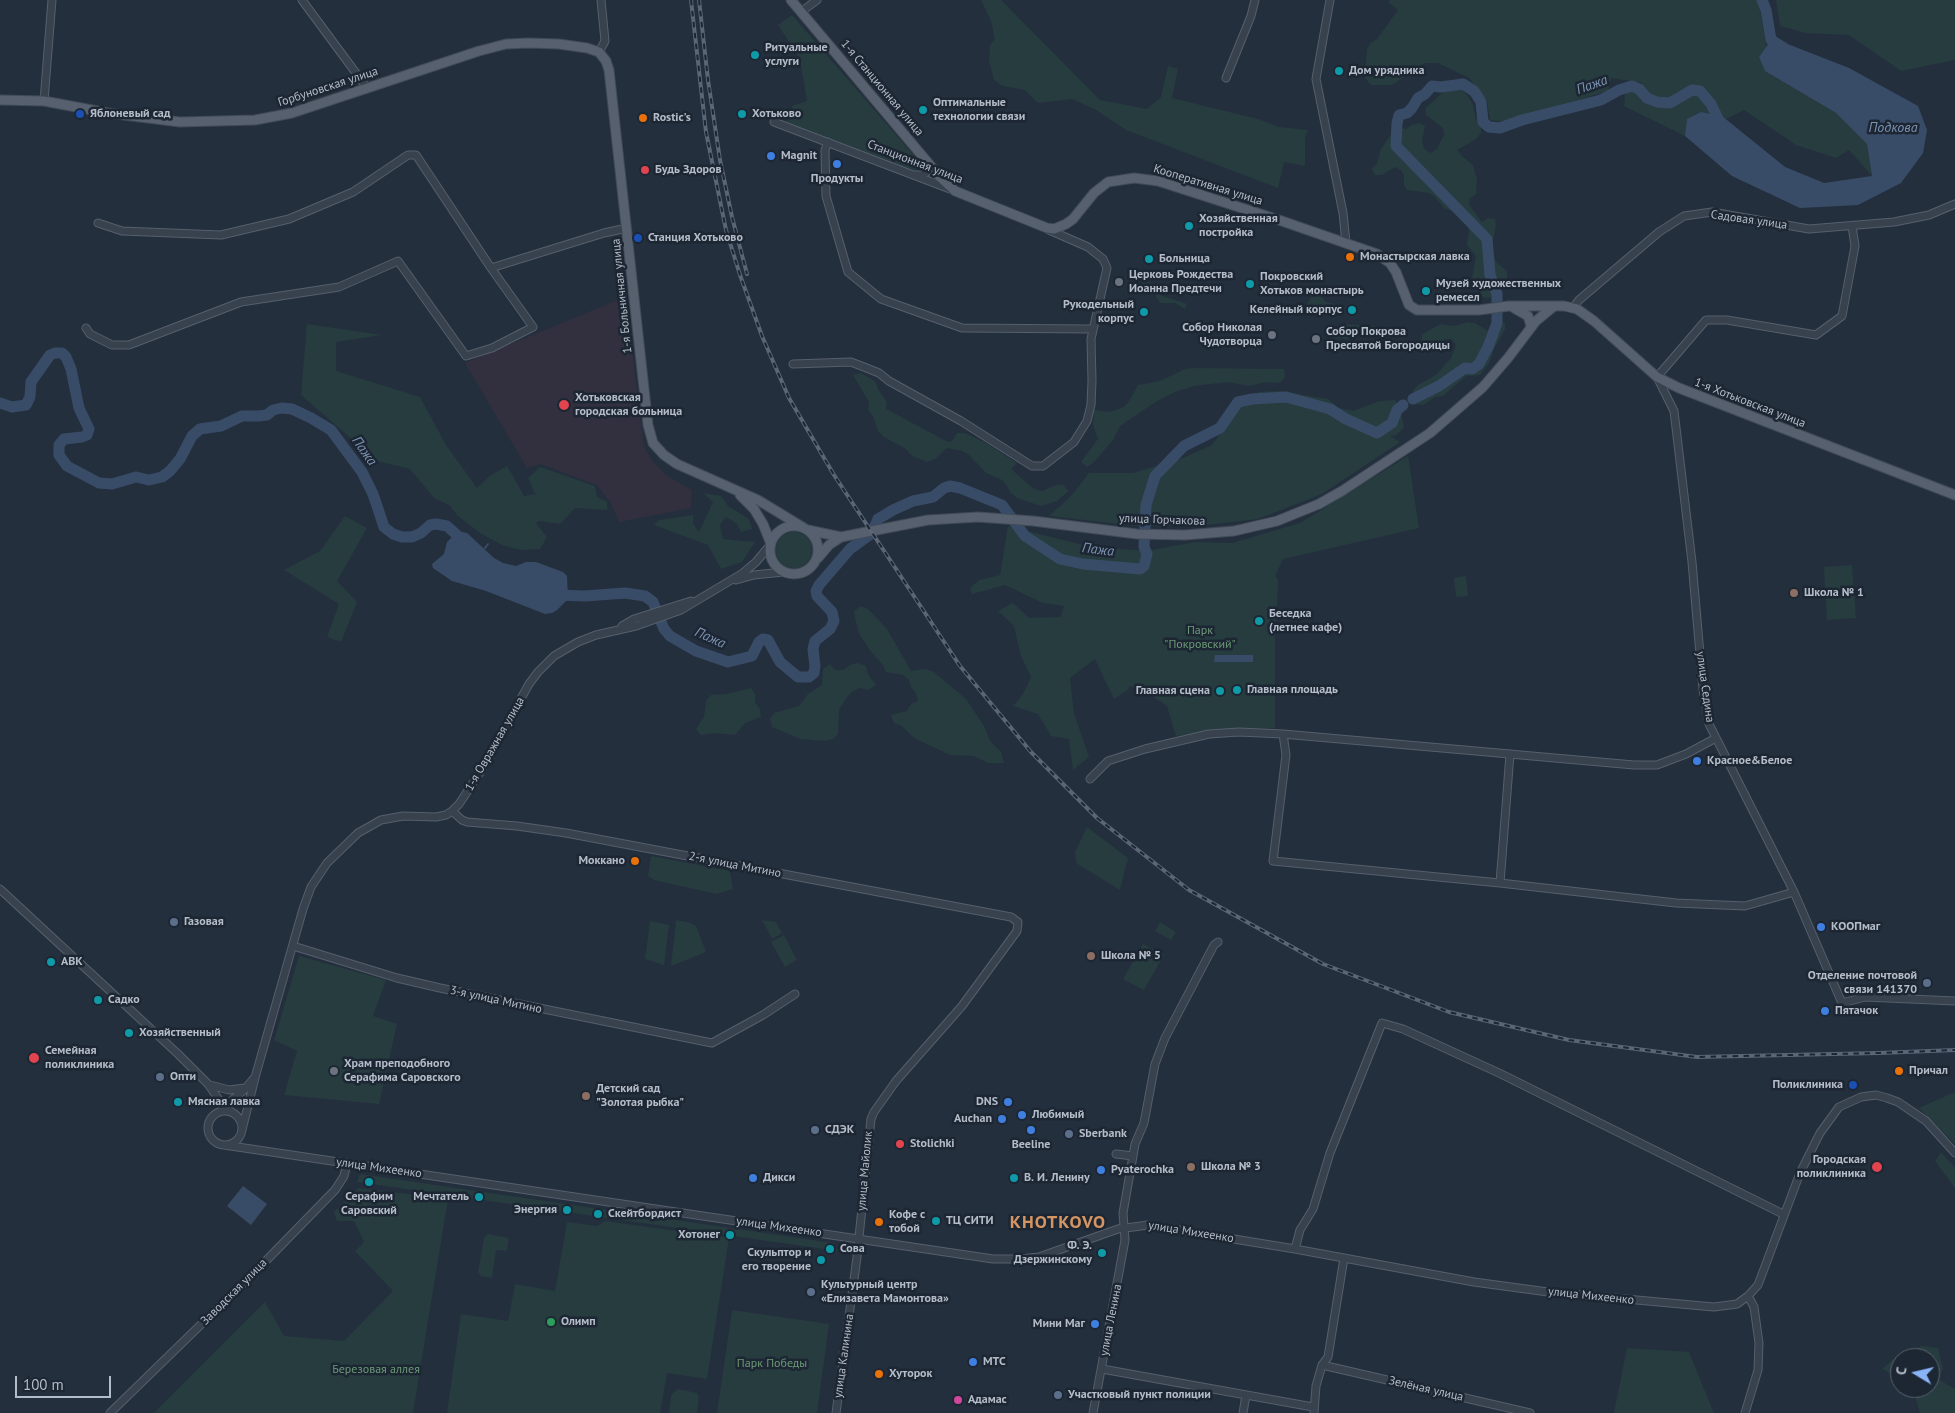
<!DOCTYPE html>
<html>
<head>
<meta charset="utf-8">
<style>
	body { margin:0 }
	#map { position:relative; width:1955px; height:1413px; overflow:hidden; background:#242f3e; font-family:"PT Sans",sans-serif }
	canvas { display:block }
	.north { position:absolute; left:1890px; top:1348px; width:50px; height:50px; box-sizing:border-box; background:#1d2633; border:1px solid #59626f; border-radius:50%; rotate:279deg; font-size:14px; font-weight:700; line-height:20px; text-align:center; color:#b4bcc9 }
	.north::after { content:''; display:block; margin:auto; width:18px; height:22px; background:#8ab4f8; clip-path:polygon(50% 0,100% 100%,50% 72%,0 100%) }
	.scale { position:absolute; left:15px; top:1376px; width:96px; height:22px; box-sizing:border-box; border:2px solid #b4bcc9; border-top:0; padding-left:6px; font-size:15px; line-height:18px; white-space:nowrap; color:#b4bcc9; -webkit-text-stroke:4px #1d2633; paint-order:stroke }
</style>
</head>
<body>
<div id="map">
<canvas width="1955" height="1413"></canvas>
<div class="north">С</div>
<div class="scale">100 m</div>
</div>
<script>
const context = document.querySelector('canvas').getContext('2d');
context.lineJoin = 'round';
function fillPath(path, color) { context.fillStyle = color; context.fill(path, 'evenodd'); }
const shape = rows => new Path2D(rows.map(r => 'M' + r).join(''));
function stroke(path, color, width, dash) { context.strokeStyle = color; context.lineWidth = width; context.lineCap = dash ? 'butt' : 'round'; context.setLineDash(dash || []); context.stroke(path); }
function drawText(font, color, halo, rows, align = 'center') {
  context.font = font + ' "PT Sans",sans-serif'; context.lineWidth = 5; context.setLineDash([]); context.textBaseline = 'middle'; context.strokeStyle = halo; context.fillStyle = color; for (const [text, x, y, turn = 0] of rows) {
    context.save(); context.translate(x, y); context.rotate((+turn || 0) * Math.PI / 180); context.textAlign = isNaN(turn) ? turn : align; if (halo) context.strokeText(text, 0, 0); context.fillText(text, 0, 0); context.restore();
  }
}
fillPath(shape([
	[625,297,644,447,653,462,667,476,692,490,691,508,619,522,611,503,597,485,541,464,527,468,465,363]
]), '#32303f');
fillPath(shape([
	[981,0,1001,0,1100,100,1147,109,1161,97,1168,66,1178,69,1172,98,1258,119,1278,127,1308,130,1305,138,1305,166,1284,162,1278,188,1126,130,1096,110,1072,99,1038,103,1025,90,1003,86,994,80,989,60,990,45,995,39,991,21],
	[1390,0,1768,0,1760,10,1766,47,1759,57,1765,71,1836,113,1867,144,1872,176,1849,150,1836,158,1796,145,1744,110,1726,119,1722,116,1701,112,1687,119,1685,136,1624,106,1625,94,1643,83,1611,78,1608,91,1504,122,1490,120,1487,101,1469,78,1438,63,1424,63,1392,85,1371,85,1365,78,1367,49,1371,43,1377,39,1398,10,1388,2],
	[1776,0,1955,0,1955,60,1901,71,1849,35,1805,33,1780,26],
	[792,15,916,158,920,165,919,169,915,170,904,167,785,122,791,117,792,106,807,101,800,59,778,25],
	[1455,88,1462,90,1468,96,1473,105,1476,119,1481,125,1481,133,1476,139,1457,150,1462,156,1473,165,1477,179,1476,194,1470,198,1469,205,1482,222,1488,218,1495,219,1496,226,1491,249,1496,262,1507,271,1507,285,1495,295,1489,298,1482,297,1472,278,1476,256,1467,245,1469,231,1464,217,1458,213,1444,208,1435,197,1429,193,1407,190,1404,184,1404,176,1401,170,1395,167,1382,175,1375,175,1372,169,1377,163,1381,149,1393,131,1400,127,1406,129,1412,125,1419,123,1425,126,1422,141,1424,149,1431,153,1437,149,1444,135,1443,128,1426,115,1426,108,1442,93],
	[1143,281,1169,288,1168,292,1161,290,1160,295,1187,304,1185,309,1175,303,1160,303,1155,295,1126,293,1127,289,1139,289],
	[1321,296,1326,302,1339,305,1336,314,1318,314,1309,310,1306,306,1311,297],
	[1468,322,1475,323,1488,331,1501,323,1505,322,1505,329,1494,349,1489,363,1480,375,1466,376,1443,396,1435,397,1423,405,1417,404,1413,390,1418,385,1436,375,1451,358,1456,345,1452,339,1445,339,1434,350,1427,351,1420,348,1422,334,1441,324,1454,326],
	[307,324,382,335,336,342,336,371,420,397,446,445,477,488,491,475,507,466,524,496,535,494,528,478,540,467,595,486,597,497,607,502,607,510,575,508,560,524,539,521,536,523,547,537,540,549,521,550,502,545,480,533,458,516,449,505,434,498,410,469,377,461,301,395],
	[1344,324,1375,326,1376,330,1349,334,1349,339,1334,338],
	[1192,368,1284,369,1285,378,1280,383,1265,382,1250,386,1228,382,1194,386,1175,392,1157,401,1120,426,1113,440,1093,463,1087,467,1081,462,1098,439,1093,425,1094,410,1109,412,1122,408,1128,403,1138,385,1160,381,1185,369],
	[861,373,875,381,878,389,887,402,886,409,948,442,952,441,957,433,965,433,986,443,1017,463,1011,469,1034,489,1042,491,1056,485,1063,485,1069,491,1057,501,1041,506,1017,498,1011,493,1007,486,1002,480,986,473,969,455,962,451,947,448,935,459,927,462,912,456,906,449,884,437,878,431,873,416,868,410,869,402,853,375],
	[1279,391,1328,399,1339,408,1353,411,1380,401,1395,400,1401,413,1404,428,1396,435,1390,436,1400,442,1322,494,1258,519,1198,526,1137,526,1049,516,1072,495,1089,473,1133,473,1183,458,1212,445,1241,405,1254,404,1253,397,1258,392],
	[1408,456,1419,528,1283,559,1275,576,1278,579,1277,610,1275,612,1275,728,1176,736,1167,706,1145,691,1129,686,1129,689,1114,699,1095,659,1070,678,1074,713,1089,757,1073,770,1069,739,1051,736,1038,714,1013,706,1023,694,1031,677,1021,656,1014,626,998,611,1013,603,1029,618,1061,617,1064,606,1043,603,1005,585,972,594,970,588,979,580,1000,575,1008,526,1087,546,1146,551,1195,542,1232,543,1300,523],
	[703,493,721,496,728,506,749,519,752,529,741,532,736,523,726,517,720,525,723,539,755,542,742,562,721,569,708,545,654,525,659,520,693,515,693,523,699,532,713,502],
	[345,516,367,528,337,581,357,602,341,642,327,637,339,604,284,570,320,551],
	'776 550a18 18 0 1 1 36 0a18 18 0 1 1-36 0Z',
	[1852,565,1856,618,1827,620,1824,567],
	[1466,576,1468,596,1456,597,1454,578],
	[861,606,869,610,887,629,911,671,926,669,934,672,966,699,984,726,990,741,1001,752,1004,763,988,763,974,756,950,755,914,738,902,726,894,723,891,715,907,711,911,704,918,701,916,693,911,687,909,680,903,675,886,672,883,665,872,653,859,634,855,618,854,611],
	[858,663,866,666,868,674,876,685,868,690,860,688,853,691,847,697,839,710,838,734,833,739,825,741,801,739,772,727,770,719,774,713,799,706,808,694,822,685,823,669,830,664,835,670,843,670,850,665],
	[751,688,755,694,755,702,760,709,761,717,745,723,735,735,717,733,701,735,696,729,704,717,706,701,711,695,726,694],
	[1087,827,1128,858,1120,890,1076,863,1075,852],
	[651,856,730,871,733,889,716,894,654,880,648,876],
	[676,920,691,923,696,926,706,952,671,966],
	[762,920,776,922,782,933,772,939],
	[650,921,669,925,664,965,645,959],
	[1160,922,1176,932,1171,940,1155,931],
	[784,935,797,960,785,967,771,942],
	[1143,944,1164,955,1144,990,1123,979],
	[299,956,386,980,373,1016,397,1024,379,1104,284,1095,297,1051,274,1040],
	[1955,1092,1955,1144,1919,1108],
	[1941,1152,1955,1168,1955,1188,1935,1161],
	[360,1174,833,1243,838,1251,357,1182],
	[359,1188,448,1199,413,1413,154,1413,265,1302,284,1336,344,1341,393,1291,355,1251,364,1242,354,1221,337,1221,334,1212],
	[605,1221,729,1238,707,1379,667,1373,660,1413,447,1413,461,1314,508,1321,515,1284,555,1291,567,1222,597,1226],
	[488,1234,509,1238,507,1251,496,1250,492,1278,481,1276,478,1272,484,1238],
	[732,1310,829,1324,817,1413,717,1413],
	[1922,1346,1938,1348,1943,1369,1938,1379,1955,1389,1955,1413,1920,1413,1913,1388,1930,1388,1930,1358,1907,1358,1907,1353],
	[1627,1348,1689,1352,1714,1413,1614,1413],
	[1893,1359,1900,1362,1900,1378,1882,1369],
	[678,1389,697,1393,699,1397,697,1413,669,1413,671,1395]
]), '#263c3f');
fillPath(shape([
	[1771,40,1780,41,1849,68,1918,106,1927,130,1923,153,1901,183,1858,205,1800,208,1732,176,1685,136,1687,119,1701,112,1722,116,1785,167,1824,183,1872,176,1867,144,1836,113,1765,71,1759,57],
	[462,532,467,533,494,558,503,563,516,566,526,562,536,562,563,572,567,576,568,599,557,610,552,613,545,614,486,591,452,581,433,568,432,564,444,554,447,542,452,537],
	[1215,655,1253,655,1253,662,1214,662],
	[243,1186,267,1204,251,1225,227,1206]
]), '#394c67');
stroke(shape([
	[485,548,488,544]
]), '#394c67', 2);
stroke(shape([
	[1762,0,1766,10,1771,40,1784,48],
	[1413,399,1439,386,1465,368,1472,369,1479,364,1488,347,1497,323,1497,294,1490,275,1487,239,1396,146,1397,123,1399,115,1407,113,1412,108,1418,98,1425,94,1432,86,1441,87,1463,84,1474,91,1478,97,1481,102,1483,122,1489,127,1500,128,1522,120,1601,100,1619,90,1632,86,1639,89,1647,98,1657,102,1670,103,1692,90,1700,91,1711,104,1722,127],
	[0,403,12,407,26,405,30,397,31,382,50,355,55,353,62,353,66,357,71,369,79,408,89,429,87,435,82,437,64,439,59,445,59,455,67,466,99,483,112,484,136,477,149,480,162,477,170,471,180,459,192,436,200,429,221,426,242,416,259,416,267,415,273,410,282,408,292,409,311,418,331,430,362,472,373,494,384,527,393,534,402,537,412,537,421,533,430,525,436,524,447,526,468,545],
	[555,595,585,596,625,593,645,596,653,602,664,629,670,636,696,651,728,662,752,656,759,642,763,639,768,640,780,662,798,677,809,677,814,673,815,666,813,649,815,641,830,629,834,621,832,612,817,596,816,591,819,585,850,549,872,533,878,519,893,510,913,501,933,497,944,488,950,486,960,488,1002,505,1025,536,1060,559,1083,564,1140,569,1144,566,1147,554,1144,547,1146,505,1155,476,1184,446,1220,428,1238,402,1252,399,1286,397,1330,409,1346,419,1377,433,1392,423,1397,410,1403,405]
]), '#394c67', 11);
const minor = shape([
	[302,0,367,88],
	[1330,0,1316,79,1343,213,1346,243],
	[801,12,817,0],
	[599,52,605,41,601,0],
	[1226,78,1251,16,1255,0],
	[44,101,52,0],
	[774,122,950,189],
	[828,142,825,150,826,196,848,272,881,299,962,328,1093,329],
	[916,175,922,175,927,172,930,165],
	[98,223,122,231,221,235,289,219,353,192,408,155,416,155,491,268,604,233,627,228],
	[1852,226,1855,246,1842,316,1816,335,1727,320,1706,320,1657,377,1674,411,1692,562,1703,689,1709,724,1794,892,1842,1003,1865,997,1955,1001],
	[1573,308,1579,300,1659,232,1684,216,1712,212,1809,229,1894,222,1929,215,1955,204],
	[86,328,90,334,112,345,129,345,241,302,339,287,398,261,466,356,492,348,533,327,491,268],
	[793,364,851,362,864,367,879,373,889,381,961,421,1032,466,1043,466,1074,442,1087,421,1091,405,1092,381,1091,339,1107,268,1103,259,1088,247,1049,230],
	[736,580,754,575,783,572],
	[622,626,634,619,691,601],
	[1283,734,1286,755,1273,861,1500,883,1676,903,1745,906,1794,892],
	[1090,779,1108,761,1145,749,1209,734,1239,732,1283,734,1634,765,1657,765,1686,754,1716,738],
	[452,811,462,820,467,822,517,826,566,833,1011,917,1018,922,1017,931,962,1006,896,1081,874,1112,871,1119,857,1257,836,1413],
	[1500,883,1510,754],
	[0,889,178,1054,208,1084,224,1107,233,1113],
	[293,946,397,978,440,988,712,1043,763,1015,795,994],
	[210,1085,229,1090,245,1088],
	[222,1109,245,1089,254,1078],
	'208 1128a17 17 0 1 1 34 0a17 17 0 1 1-34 0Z',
	[242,1130,256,1074,303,909,311,887,327,863,358,833,381,820,403,816,436,817,446,815,452,811,459,804,479,774,529,684,538,672,554,656,578,642,596,635,636,626,681,610,743,573,756,562,771,544],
	[224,1145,993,1259,1020,1259,1039,1257,1118,1229,1148,1225,1295,1249,1474,1282,1548,1292,1714,1307,1737,1304,1748,1296,1758,1285,1800,1173,1820,1133,1839,1107,1861,1097,1876,1095,1887,1098,1898,1102,1926,1121,1955,1153],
	[1116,1154,1133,1156],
	[1295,1249,1300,1230,1313,1209,1330,1153,1382,1023,1403,1029,1499,1073,1783,1214],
	[1322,1365,1530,1413],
	[1102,1369,1313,1407],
	[110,1413,256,1271,335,1190,344,1176,347,1163],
	[1093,1413,1125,1240,1123,1213,1133,1156,1135,1144,1144,1123,1155,1064,1165,1038,1214,945,1218,942],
	[1243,1413,1246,1395],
	[1314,1413,1316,1386,1322,1365,1328,1357,1344,1258],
	[1745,1413,1758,1370,1759,1343,1754,1307,1748,1296]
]);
const major = shape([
	[791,0,940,177,955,191,1047,228,1054,229,1066,224,1073,219,1094,193,1108,182,1134,178,1158,181,1279,220,1377,254,1390,263,1396,272,1409,305,1417,310,1479,310,1509,306,1564,306,1577,309,1594,321,1657,377,1679,388,1955,495],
	[0,100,44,101,108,113,180,122,255,120,292,113,479,51,506,44,529,43,559,44,587,48,599,52,606,61,609,70,648,425,653,443,664,455,677,464,758,500,804,528],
	[1514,308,1528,316,1531,326],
	[740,495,754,509,763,524,771,544],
	'770 550a24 24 0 1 1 48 0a24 24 0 1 1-48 0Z',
	[808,530,841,537,928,520,978,517,1033,521,1137,534,1185,535,1234,531,1277,521,1319,504,1342,491,1430,433,1483,387,1508,358,1536,321,1553,307],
	[818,558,829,545,841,537]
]);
stroke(minor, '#565f6c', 9);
stroke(major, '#414a57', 11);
stroke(minor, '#38414e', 7);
stroke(major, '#56606e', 9);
const rail = shape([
	[691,0,706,132,726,230,740,275,762,336,789,398,834,475,960,666,1031,752,1097,818,1189,890,1323,964,1449,1012,1569,1040,1697,1057,1879,1053,1955,1050],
	[699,0,708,80,720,160,732,217,747,274]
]);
stroke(rail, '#5a6575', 4);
stroke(rail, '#1d2633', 2, [5.5]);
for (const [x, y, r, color] of [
	[755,55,5,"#0f9aa8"],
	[1339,71,5,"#0f9aa8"],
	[923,110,5,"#0f9aa8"],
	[80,114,5,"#1a4fb4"],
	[742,114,5,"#0f9aa8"],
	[643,118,5,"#e8710a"],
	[771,156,5,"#3f7fe0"],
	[837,164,5,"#3f7fe0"],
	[645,170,5,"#e0444e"],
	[1189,226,5,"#0f9aa8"],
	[638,238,5,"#1a4fb4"],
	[1350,257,5,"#e8710a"],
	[1149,259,5,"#0f9aa8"],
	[1119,282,5,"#6b7280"],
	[1250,284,5,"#0f9aa8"],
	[1426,291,5,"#0f9aa8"],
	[1352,310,5,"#0f9aa8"],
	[1144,312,5,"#0f9aa8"],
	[1272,335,5,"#6b7280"],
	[1316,339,5,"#6b7280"],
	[564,405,6,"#e0444e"],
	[1794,593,5,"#8d6e63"],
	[1259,621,5,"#0f9aa8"],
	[1237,690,5,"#0f9aa8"],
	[1220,691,5,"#0f9aa8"],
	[1697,761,5,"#3f7fe0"],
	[635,861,5,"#e8710a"],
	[174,922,5,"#5c6f8a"],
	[1821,927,5,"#3f7fe0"],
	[1091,956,5,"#8d6e63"],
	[51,962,5,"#0f9aa8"],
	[1927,983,5,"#5c6f8a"],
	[98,1000,5,"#0f9aa8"],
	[1825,1011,5,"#3f7fe0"],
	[129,1033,5,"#0f9aa8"],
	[34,1058,6,"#e0444e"],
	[334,1071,5,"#6b7280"],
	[1899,1071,5,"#e8710a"],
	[160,1077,5,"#5c6f8a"],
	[1853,1085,5,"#1a4fb4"],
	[586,1096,5,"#8d6e63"],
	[178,1102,5,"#0f9aa8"],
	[1008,1102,5,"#3f7fe0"],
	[1022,1115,5,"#3f7fe0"],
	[1002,1119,5,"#3f7fe0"],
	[815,1130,5,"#5c6f8a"],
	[1031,1130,5,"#3f7fe0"],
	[1069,1134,5,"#5c6f8a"],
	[900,1144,5,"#e0444e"],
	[1191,1167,5,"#8d6e63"],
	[1877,1167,6,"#e0444e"],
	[1101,1170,5,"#3f7fe0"],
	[753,1178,5,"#3f7fe0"],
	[1014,1178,5,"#0f9aa8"],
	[369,1182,5,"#0f9aa8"],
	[479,1197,5,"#0f9aa8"],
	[567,1210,5,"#0f9aa8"],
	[598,1214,5,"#0f9aa8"],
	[936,1221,5,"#0f9aa8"],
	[879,1222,5,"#e8710a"],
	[730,1235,5,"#0f9aa8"],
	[830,1249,5,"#0f9aa8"],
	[1102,1253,5,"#0f9aa8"],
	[821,1260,5,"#0f9aa8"],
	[811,1292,5,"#5c6f8a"],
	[551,1322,5,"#2e9e5b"],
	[1095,1324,5,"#3f7fe0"],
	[973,1362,5,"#3f7fe0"],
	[879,1374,5,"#e8710a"],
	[1058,1395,5,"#5c6f8a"],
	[958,1400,5,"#d1479c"]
]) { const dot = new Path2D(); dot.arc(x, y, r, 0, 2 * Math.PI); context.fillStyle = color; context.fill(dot); stroke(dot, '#1d2633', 2); }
drawText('bold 12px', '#b4bcc9', '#1d2633', [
	["Ритуальные",765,48],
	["услуги",765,62],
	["Дом урядника",1349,71],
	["Оптимальные",933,103],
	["технологии связи",933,117],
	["Яблоневый сад",90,114],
	["Хотьково",752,114],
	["Rostic's",653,118],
	["Magnit",781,156],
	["Будь Здоров",655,170],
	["Продукты",837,179,"center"],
	["Хозяйственная",1199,219],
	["постройка",1199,233],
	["Станция Хотьково",648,238],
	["Монастырская лавка",1360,257],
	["Больница",1159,259],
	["Церковь Рождества",1129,275],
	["Иоанна Предтечи",1129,289],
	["Покровский",1260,277],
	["Хотьков монастырь",1260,291],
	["Музей художественных",1436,284],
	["ремесел",1436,298],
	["Рукодельный",1134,305,"right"],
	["корпус",1134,319,"right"],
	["Келейный корпус",1342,310,"right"],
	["Собор Николая",1262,328,"right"],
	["Чудотворца",1262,342,"right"],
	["Собор Покрова",1326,332],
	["Пресвятой Богородицы",1326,346],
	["Хотьковская",575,398],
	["городская больница",575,412],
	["Школа № 1",1804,593],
	["Беседка",1269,614],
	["(летнее кафе)",1269,628],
	["Главная площадь",1247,690],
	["Главная сцена",1210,691,"right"],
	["Красное&Белое",1707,761],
	["Моккано",625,861,"right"],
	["Газовая",184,922],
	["КООПмаг",1831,927],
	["Школа № 5",1101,956],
	["ABK",61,962],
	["Отделение почтовой",1917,976,"right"],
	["связи 141370",1917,990,"right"],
	["Садко",108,1000],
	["Пятачок",1835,1011],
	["Хозяйственный",139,1033],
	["Семейная",45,1051],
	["поликлиника",45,1065],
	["Храм преподобного",344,1064],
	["Серафима Саровского",344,1078],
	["Причал",1909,1071],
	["Опти",170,1077],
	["Поликлиника",1843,1085,"right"],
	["Детский сад",596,1089],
	["\"Золотая рыбка\"",596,1103],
	["Мясная лавка",188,1102],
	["DNS",998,1102,"right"],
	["Любимый",1032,1115],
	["Auchan",992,1119,"right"],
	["СДЭК",825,1130],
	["Sberbank",1079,1134],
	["Stolichki",910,1144],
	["Beeline",1031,1145,"center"],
	["Городская",1866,1160,"right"],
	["поликлиника",1866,1174,"right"],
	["Школа № 3",1201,1167],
	["Pyaterochka",1111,1170],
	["Дикси",763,1178],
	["В. И. Ленину",1024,1178],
	["Серафим",369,1197,"center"],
	["Саровский",369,1211,"center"],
	["Мечтатель",469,1197,"right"],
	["Энергия",557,1210,"right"],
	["Скейтбордист",608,1214],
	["Кофе с",889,1215],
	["тобой",889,1229],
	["ТЦ СИТИ",946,1221],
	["Хотонег",720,1235,"right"],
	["Ф. Э.",1092,1246,"right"],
	["Дзержинскому",1092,1260,"right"],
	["Сова",840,1249],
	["Скульптор и",811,1253,"right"],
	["его творение",811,1267,"right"],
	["Культурный центр",821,1285],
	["«Елизавета Мамонтова»",821,1299],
	["Олимп",561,1322],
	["Мини Маг",1085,1324,"right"],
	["МТС",983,1362],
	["Хуторок",889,1374],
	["Участковый пункт полиции",1068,1395],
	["Адамас",968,1400]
], 'left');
drawText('12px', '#b4bcc9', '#1d2633', [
	["Горбуновская улица",328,87,-18],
	["1-я Станционная улица",882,88,50],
	["Станционная улица",915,162,21],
	["Кооперативная улица",1208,185,17],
	["Садовая улица",1749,220,8],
	["1-я Больничная улица",622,296,-96],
	["1-я Хотьковская улица",1750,403,21],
	["улица Горчакова",1162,520,2],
	["улица Седина",1705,687,82],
	["1-я Овражная улица",495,744,-60],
	["2-я улица Митино",735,865,11],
	["3-я улица Митино",496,1000,12],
	["улица Михеенко",379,1168,8],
	["улица Майолик",865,1171,-85],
	["улица Михеенко",779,1227,8],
	["улица Михеенко",1191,1232,9],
	["Заводская улица",234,1292,-45],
	["улица Михеенко",1591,1296,6],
	["улица Ленина",1111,1320,-79],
	["улица Калинина",844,1356,-82],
	["Зелёная улица",1426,1389,13]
]);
drawText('12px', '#6b9a76', '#1d2633', [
	["Парк",1200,631],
	["\"Покровский\"",1200,645],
	["Парк Победы",772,1364],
	["Березовая аллея",376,1370]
]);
drawText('italic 14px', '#7c92b1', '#1d2633', [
	["Пажа",1592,85,-20],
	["Подкова",1893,128],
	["Пажа",364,451,55],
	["Пажа",1098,550,7],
	["Пажа",710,638,24]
]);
context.letterSpacing = '1px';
drawText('bold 18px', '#d59563', '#1d2633', [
	["KHOTKOVO",1058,1223]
]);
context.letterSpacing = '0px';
</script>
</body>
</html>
